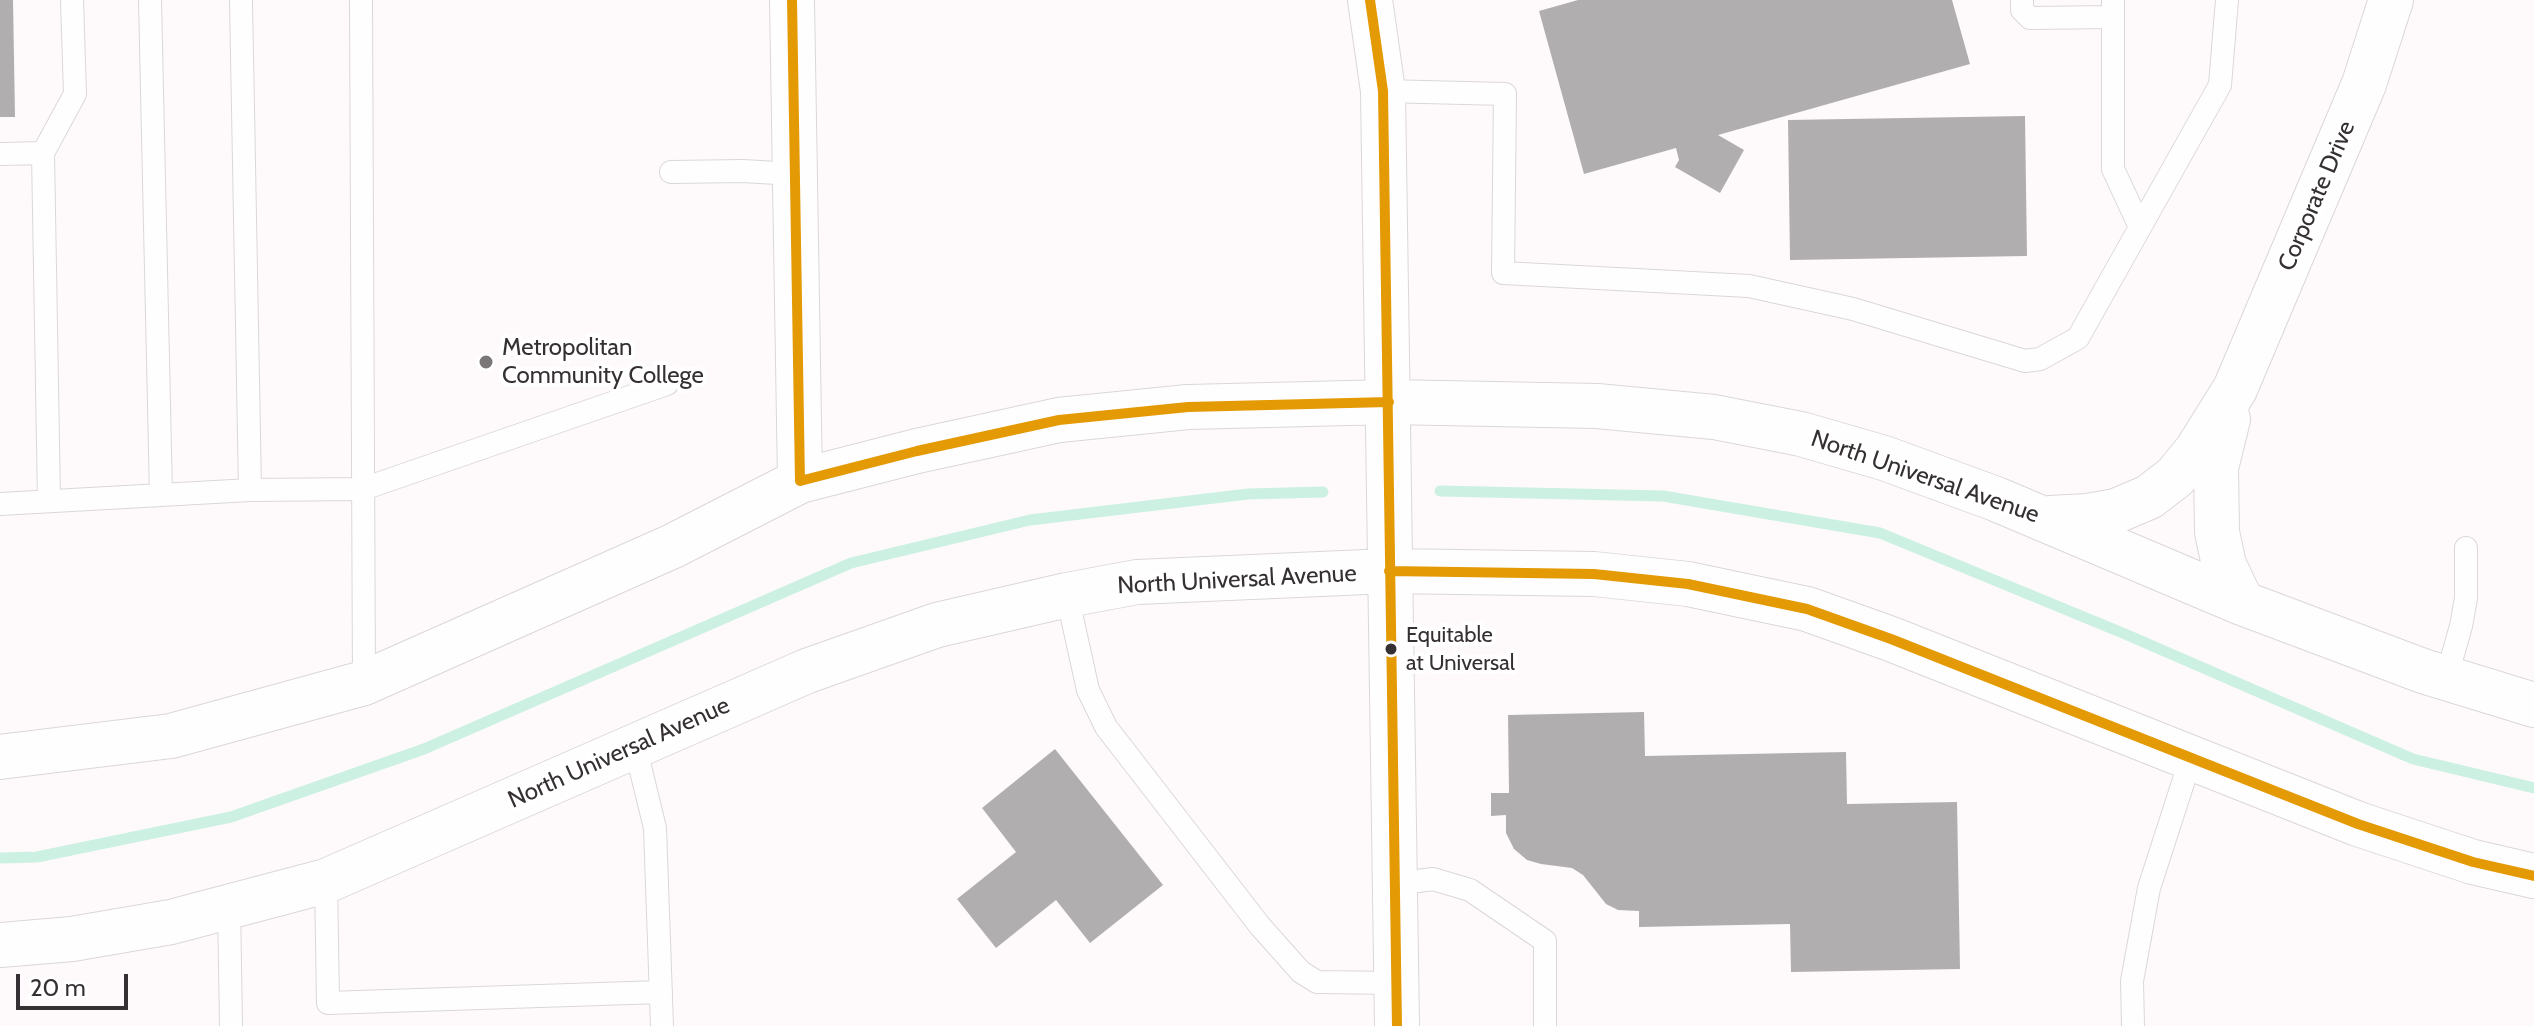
<!DOCTYPE html>
<html>
<head>
<meta charset="utf-8">
<style>
	body { margin:0 }
	#map { position:relative; width:2534px; height:1026px; overflow:hidden; background:#fefafc; font-family:Cabin,sans-serif }
	canvas { display:block }
	.scale { position:absolute; left:16px; top:974px; width:112px; height:36px; box-sizing:border-box; border:4px solid #353033; border-top:0; padding-left:10px; font-size:24px; line-height:28px; white-space:nowrap; color:#353033; -webkit-text-stroke:6px #fff; paint-order:stroke }
</style>
</head>
<body>
<div id="map">
<canvas width="2534" height="1026"></canvas>
<div class="scale">20 m</div>
</div>
<script>
const context = document.querySelector('canvas').getContext('2d');
context.lineJoin = 'round';
const shape = rows => new Path2D(rows.map(r => 'M' + r).join(''));
function stroke(path, color, width, dash) { context.strokeStyle = color; context.lineWidth = width; context.lineCap = dash ? 'butt' : 'round'; context.setLineDash(dash || []); context.stroke(path); }
function fillPath(path, color) { context.fillStyle = color; context.fill(path, 'evenodd'); }
function drawText(font, color, halo, rows, align = 'center') {
  context.font = font + ' Cabin,sans-serif'; context.lineWidth = 8; context.setLineDash([]); context.textBaseline = 'middle'; context.strokeStyle = halo; context.fillStyle = color; for (const [text, x, y, turn = 0] of rows) {
    context.save(); context.translate(x, y); context.rotate((+turn || 0) * Math.PI / 180); context.textAlign = isNaN(turn) ? turn : align; if (halo) context.strokeText(text, 0, 0); context.fillText(text, 0, 0); context.restore();
  }
}
stroke(shape([
	[1440,491,1663,496,1880,533,2125,634,2413,759,2534,788],
	[0,858,37,857,231,817,424,749,851,563,1030,520,1248,494,1323,492]
]), '#ccf0e1', 11);
fillPath(shape([
	[0,0,13,0,15,117,0,117],
	[1578,0,1952,0,1970,64,1718,135,1744,150,1720,193,1675,167,1679,160,1676,148,1584,174,1539,11],
	[2025,116,2027,256,1790,260,1788,120],
	[1644,712,1645,756,1846,752,1847,804,1957,802,1960,969,1791,972,1790,924,1639,927,1639,911,1618,910,1606,904,1583,875,1572,868,1541,864,1527,860,1514,849,1506,833,1506,815,1491,816,1491,793,1509,793,1508,715],
	[1055,749,1163,885,1090,943,1056,900,996,948,957,899,1016,852,982,808]
]), '#b1aeb0');
const service = shape([
	[150,0,161,495],
	[241,0,250,490],
	[361,0,364,683],
	[2022,0,2022,10,2030,18,2113,17],
	[2113,0,2113,169,2140,227],
	[1383,91,1505,94,1503,273,1749,286,1853,309,2025,361,2040,359,2078,338,2220,85,2227,0],
	[43,153,75,94,72,0],
	[0,154,43,153,49,501],
	[671,172,743,171,794,174],
	[0,504,250,490,363,489,667,384],
	[1067,595,1088,690,1106,727,1260,926,1301,972,1317,982,1397,983],
	[2446,679,2461,626,2466,598,2466,548],
	[635,746,655,828,662,1026],
	[326,881,328,1003,661,992],
	[1395,884,1433,879,1470,890,1545,941,1545,1026],
	[229,906,231,1026],
	[2133,1026,2132,981,2149,888,2191,758]
]);
const minor = shape([
	[792,0,800,481],
	[1370,0,1383,91,1397,1026],
	[2228,419,2216,468,2217,532,2224,565,2242,603],
	[2050,518,2088,516,2116,511,2149,497,2175,477,2197,450,2235,389,2364,84,2391,0],
	[0,757,171,736,364,683,673,546,800,481,917,451,1059,420,1188,407,1389,402,1597,406,1714,417,1801,434,1884,458,1996,499,2242,603,2423,671,2534,705],
	[0,945,72,939,171,922,326,881,807,671,937,625,1067,595,1137,582,1389,571,1594,574,1688,584,1807,609,1891,639,2358,824,2473,862,2534,876]
]);
stroke(service, '#dbd7d9', 24);
stroke(minor, '#dbd7d9', 46);
stroke(service, '#fffeff', 22);
stroke(minor, '#fffeff', 44);
stroke(shape([
	[792,0,800,481],
	[1370,0,1383,91,1397,1026],
	[800,481,917,451,1059,420,1188,407,1389,402],
	[1389,571,1594,574,1688,584,1807,609,1891,639,2358,824,2473,862,2534,876]
]), '#e49a05', 10);
for (const [x, y, r, color] of [
	[486,362,8,"#7b7779"],
	[1391,649,7,"#353033"]
]) { const dot = new Path2D(); dot.arc(x, y, r, 0, 2 * Math.PI); context.fillStyle = color; context.fill(dot); stroke(dot, '#fff', 3); }
drawText('22px', '#353033', '#fff', [
	["Equitable",1406,636],
	["at Universal",1406,664]
], 'left');
drawText('24px', '#353033', '#fff', [
	["Corporate Drive",2317,196,-67],
	["North Universal Avenue",1925,477,19],
	["North Universal Avenue",1237,580,-3],
	["North Universal Avenue",619,753,-24]
]);
drawText('24px', '#353033', '#fff', [
	["Metropolitan",502,348],
	["Community College",502,376]
], 'left');
</script>
</body>
</html>
